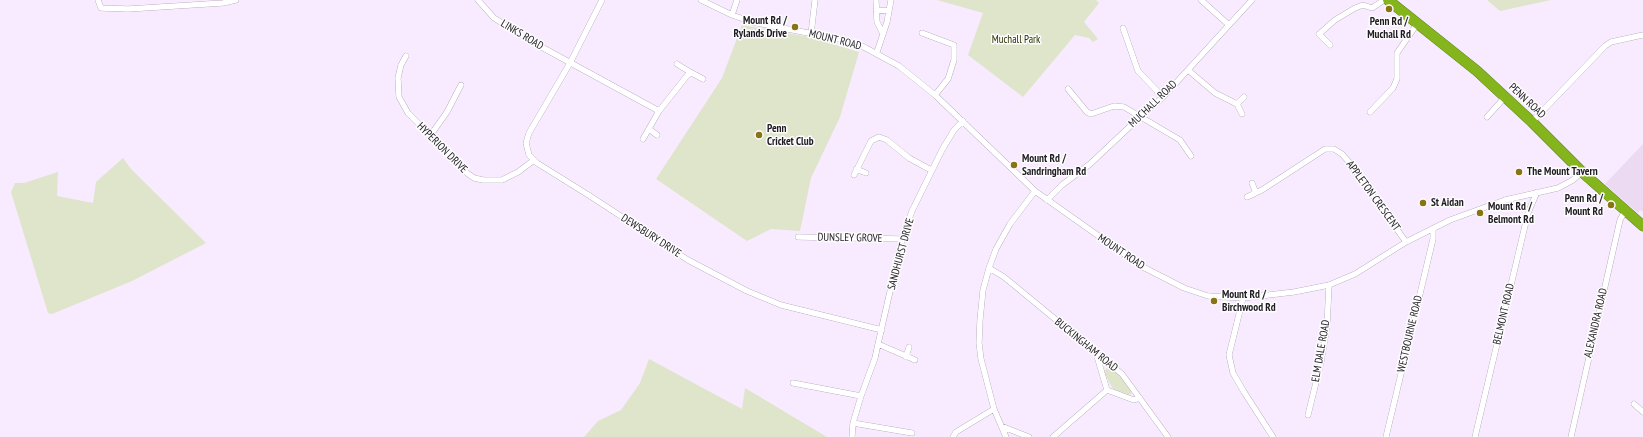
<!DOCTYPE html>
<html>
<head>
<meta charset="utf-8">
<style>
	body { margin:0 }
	canvas { display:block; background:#f8eaff }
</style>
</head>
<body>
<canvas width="1643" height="437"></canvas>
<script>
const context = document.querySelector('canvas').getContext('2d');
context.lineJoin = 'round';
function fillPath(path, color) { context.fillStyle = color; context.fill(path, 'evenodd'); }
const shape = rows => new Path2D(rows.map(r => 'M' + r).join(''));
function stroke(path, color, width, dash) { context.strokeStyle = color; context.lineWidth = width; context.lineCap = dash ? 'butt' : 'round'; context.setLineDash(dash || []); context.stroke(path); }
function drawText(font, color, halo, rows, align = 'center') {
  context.font = font + ' "PT Sans Narrow",sans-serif'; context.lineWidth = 3; context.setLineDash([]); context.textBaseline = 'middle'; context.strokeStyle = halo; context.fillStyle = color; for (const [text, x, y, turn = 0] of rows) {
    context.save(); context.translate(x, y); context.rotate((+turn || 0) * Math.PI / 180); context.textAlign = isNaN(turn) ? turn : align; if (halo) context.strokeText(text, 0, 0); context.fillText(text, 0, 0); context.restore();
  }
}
fillPath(shape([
	[1643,144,1643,212,1640,210,1638,213,1605,184]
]), '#ecdaf3');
fillPath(shape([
	[937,0,1096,0,1099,3,1084,22,1098,39,1093,42,1089,38,1075,35,1023,97,968,55,983,13],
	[1487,0,1551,0,1500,11],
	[742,25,809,37,859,52,840,117,811,178,800,231,771,229,747,241,656,179,722,78],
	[123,158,131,169,206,243,132,281,52,314,48,313,11,192,15,183,24,183,58,172,57,196,93,203,96,182],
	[649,359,742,409,745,388,827,437,584,437,598,421,621,410,640,383],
	[1107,368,1116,372,1125,381,1131,391,1131,394,1128,395,1113,389,1105,374,1104,371]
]), '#dfe5ca');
const street = shape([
	[98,0,101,8,128,9,223,3,236,0],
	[478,0,494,18,536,44,659,111],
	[602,0,570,63,529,133,526,143,529,155,537,163,590,196,688,260,747,291,781,305,882,330],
	[701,0,732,15,752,22,844,40,862,46,899,66,935,95,1035,191,1141,266,1184,288,1208,296,1243,298,1294,292,1329,285,1355,274,1406,242,1450,220,1505,200,1558,188,1573,180,1582,172],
	[876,0,877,22,883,34],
	[1201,0,1229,25],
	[876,10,889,11],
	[732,15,737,0],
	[1123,28,1138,71,1163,97],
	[922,33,954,45,954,60,948,79,935,95],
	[811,34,815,0],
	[1330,45,1319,34,1335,20,1355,8,1363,5,1372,8,1384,0],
	[877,52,887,22,891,0],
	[406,56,401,65,398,78,399,97,408,113,467,173,474,178,483,180,502,180,518,172,534,160],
	[677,64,690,72],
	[1188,70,1215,93,1237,104],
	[1068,89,1087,112,1091,114,1114,106,1124,107,1180,140,1191,156],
	[1370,112,1393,88,1397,79,1397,53,1417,24],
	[1242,114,1237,104,1244,97],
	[1487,117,1505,97],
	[1532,122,1605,46,1611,42,1620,40,1643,35],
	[649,129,657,135],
	[430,136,447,112,461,85],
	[643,139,659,111,690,72,703,79],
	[856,169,866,173],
	[854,175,871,141,879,137,887,140,909,158,931,170],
	[1252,183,1256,193],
	[1247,197,1262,190,1325,149,1334,149,1342,154,1349,162,1406,242],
	[1047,200,1062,185,1090,164,1140,117,1163,97,1252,0],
	[798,237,902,239],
	[989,268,1004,277,1122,374,1168,437],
	[1243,298,1229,355,1233,373,1244,392,1273,437],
	[1096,353,1107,390,1134,400,1140,398],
	[906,357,909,347],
	[915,360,878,344,902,239,912,211,942,150,954,130,963,121],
	[793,383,861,396],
	[1634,404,1643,412],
	[1308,415,1321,362,1327,326,1329,285],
	[853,423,912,433],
	[1001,426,1029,437],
	[852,437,853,423,861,396,875,358,878,344],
	[953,437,956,432,994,409],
	[1006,437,994,409,981,359,979,343,980,320,983,290,989,268,996,249,1010,224,1035,191],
	[1053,437,1107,390],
	[1386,437,1433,239,1433,230],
	[1475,437,1528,213,1537,192],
	[1571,437,1620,220,1625,211]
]);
const highway = shape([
	[1388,0,1477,71,1532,122,1582,172,1643,226]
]);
stroke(street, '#9e91a4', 6);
stroke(highway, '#617f1f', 11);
stroke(street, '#fff', 5.5);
stroke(highway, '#84b51d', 10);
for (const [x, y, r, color] of [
	[1389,9,4,"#887315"],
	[795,27,4,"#887315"],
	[759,135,4,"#887315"],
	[1014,165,4,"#887315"],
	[1519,172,4,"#887315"],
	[1423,203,4,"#887315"],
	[1611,205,4,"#887315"],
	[1480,213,4,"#887315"],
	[1214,301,4,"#887315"]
]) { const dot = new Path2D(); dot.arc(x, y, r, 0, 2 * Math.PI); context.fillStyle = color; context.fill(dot); stroke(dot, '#fdfdfd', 1.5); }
drawText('bold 11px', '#201b23', '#fdfdfd', [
	["Mount Rd /",787,21,"right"],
	["Rylands Drive",787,34,"right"],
	["Penn Rd /",1389,22,"center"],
	["Muchall Rd",1389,35,"center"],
	["Penn",767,129],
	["Cricket Club",767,142],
	["Mount Rd /",1022,159],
	["Sandringham Rd",1022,172],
	["The Mount Tavern",1527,172],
	["Penn Rd /",1603,199,"right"],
	["Mount Rd",1603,212,"right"],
	["St Aidan",1431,203],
	["Mount Rd /",1488,207],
	["Belmont Rd",1488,220],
	["Mount Rd /",1222,295],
	["Birchwood Rd",1222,308]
], 'left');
drawText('11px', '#201b23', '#fdfdfd', [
	["LINKS ROAD",522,35,31],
	["MOUNT ROAD",835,40,14],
	["PENN ROAD",1527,101,43],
	["MUCHALL ROAD",1153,104,-44],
	["HYPERION DRIVE",442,148,45],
	["APPLETON CRESCENT",1373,196,54],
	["DEWSBURY DRIVE",651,236,33],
	["DUNSLEY GROVE",850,238,1],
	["MOUNT ROAD",1121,252,34],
	["SANDHURST DRIVE",901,254,-75],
	["BELMONT ROAD",1504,314,-77],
	["ALEXANDRA ROAD",1596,323,-77],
	["WESTBOURNE ROAD",1410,334,-77],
	["BUCKINGHAM ROAD",1086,345,39],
	["ELM DALE ROAD",1321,351,-80]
]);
drawText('11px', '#2a3002', '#fdfdfd', [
	["Muchall Park",1016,40]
]);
</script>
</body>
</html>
